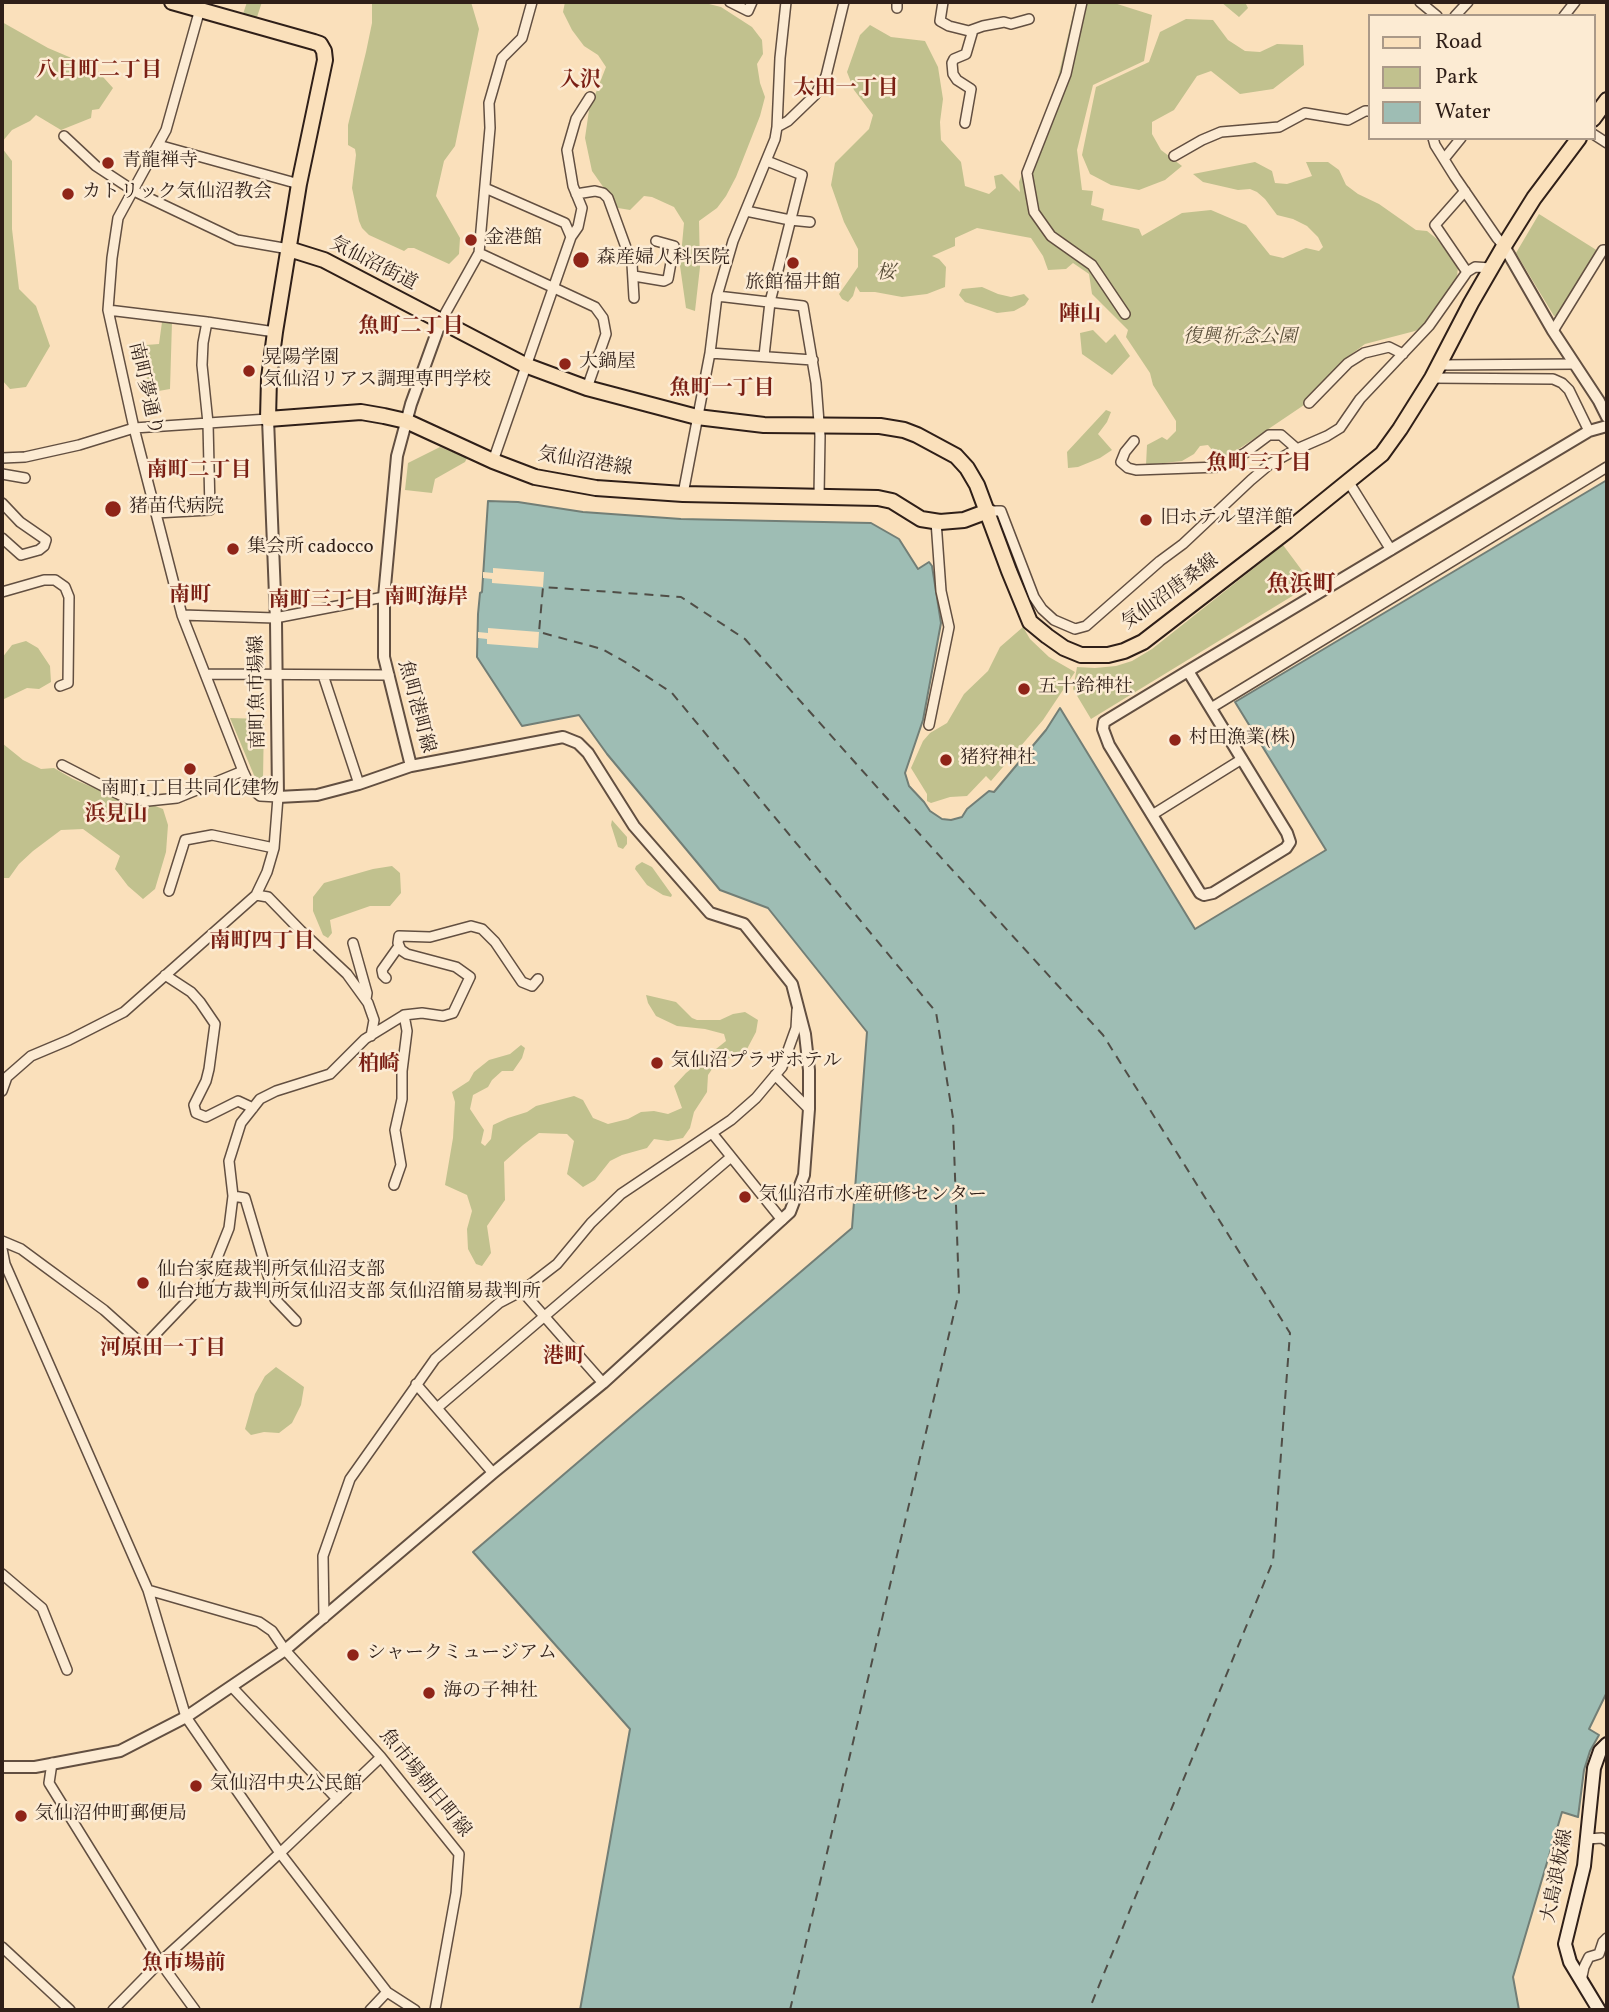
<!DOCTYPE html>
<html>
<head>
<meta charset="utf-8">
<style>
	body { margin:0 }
	#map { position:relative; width:1609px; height:2012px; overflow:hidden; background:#fae0bb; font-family:Vollkorn,serif }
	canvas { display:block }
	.frame { position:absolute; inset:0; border:4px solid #2f1f18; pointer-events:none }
	.legend { position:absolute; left:1368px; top:14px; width:228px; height:126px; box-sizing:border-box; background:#fcebd3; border:2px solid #a98; margin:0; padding:9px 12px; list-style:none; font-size:21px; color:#2f1f18 }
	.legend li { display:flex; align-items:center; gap:14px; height:35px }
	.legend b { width:35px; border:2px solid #a98 }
</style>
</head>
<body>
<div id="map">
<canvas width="1609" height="2012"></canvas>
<div class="frame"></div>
<ul class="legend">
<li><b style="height:9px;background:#fae0bb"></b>Road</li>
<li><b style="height:19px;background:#c1c18e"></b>Park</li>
<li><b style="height:19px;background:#9ebdb4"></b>Water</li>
</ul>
</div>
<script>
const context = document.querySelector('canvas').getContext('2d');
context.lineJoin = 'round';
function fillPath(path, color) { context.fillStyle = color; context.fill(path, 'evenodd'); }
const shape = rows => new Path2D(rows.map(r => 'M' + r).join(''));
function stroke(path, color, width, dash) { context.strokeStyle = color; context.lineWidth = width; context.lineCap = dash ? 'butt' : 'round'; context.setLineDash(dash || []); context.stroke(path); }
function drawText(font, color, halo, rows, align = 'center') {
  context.font = font + ' Vollkorn,"Noto Serif JP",serif'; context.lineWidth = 5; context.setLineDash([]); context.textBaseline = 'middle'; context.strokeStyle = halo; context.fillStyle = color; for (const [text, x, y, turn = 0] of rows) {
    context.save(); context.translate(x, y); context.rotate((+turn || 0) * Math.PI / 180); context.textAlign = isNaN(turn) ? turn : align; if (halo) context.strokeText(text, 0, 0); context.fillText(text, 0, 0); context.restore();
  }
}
fillPath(shape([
	[247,2,262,2,257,17,243,14],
	[372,2,471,2,479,29,455,146,444,161,436,196,460,238,459,254,449,264,414,248,408,248,404,251,369,235,362,228,359,221,352,188,356,155,355,149,348,145,348,125,366,52,372,23],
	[565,2,701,2,721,7,752,27,762,40,763,54,757,64,760,83,765,97,760,116,736,177,726,196,717,208,699,221,700,267,695,311,686,308,680,266,684,223,674,207,652,197,644,196,630,210,618,208,592,171,585,138,589,110,606,67,598,55,584,46,572,30,563,12],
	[1076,2,1111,2,1152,15,1144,61,1093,85,1077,150,1082,190,1093,191,1091,205,1104,209,1102,220,1139,229,1142,236,1182,213,1211,210,1246,225,1270,255,1283,258,1306,248,1319,251,1323,247,1318,237,1307,226,1293,219,1277,215,1265,199,1257,192,1250,189,1238,190,1203,182,1193,174,1255,162,1272,171,1275,183,1287,184,1312,176,1306,162,1328,162,1339,170,1346,185,1358,194,1379,204,1416,230,1427,231,1437,239,1458,267,1457,277,1426,325,1415,331,1365,344,1342,361,1304,405,1221,461,1208,445,1200,446,1194,454,1182,461,1146,465,1147,445,1162,437,1167,440,1176,431,1176,421,1153,385,1150,373,1126,337,1128,330,1092,294,1089,274,1073,263,1066,269,1048,270,1043,256,1031,238,977,228,955,238,955,246,932,256,939,259,946,267,945,287,927,294,902,297,875,292,860,292,856,286,853,296,848,302,842,299,839,294,858,267,858,249,844,222,831,185,835,163,869,129,873,115,854,90,847,72,860,35,870,25,891,37,925,41,938,67,943,99,940,122,941,140,961,162,965,186,989,194,996,188,994,176,1002,174,1020,192,1019,182,1056,86],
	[1221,2,1245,2,1248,8,1239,17],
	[1186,19,1213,20,1228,40,1245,51,1260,52,1277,44,1303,45,1304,65,1273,89,1240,94,1211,71,1197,76,1174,110,1152,122,1152,134,1161,150,1182,166,1165,180,1139,190,1111,185,1090,174,1082,155,1096,87,1149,62,1160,32],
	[2,22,48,48,95,68,113,88,99,109,92,110,91,118,61,130,36,115,30,121,12,130,2,142],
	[2,148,12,161,12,229,19,289,36,306,50,346,26,387,10,389,2,380],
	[1539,214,1598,251,1560,315,1554,316,1516,253],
	[982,287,998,294,1011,297,1024,294,1029,299,1025,305,1014,311,997,313,965,302,959,295,962,289],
	[162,322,172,322,170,389,147,393,146,345,159,344],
	[1093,330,1106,343,1115,334,1130,356,1112,375,1082,354,1080,333],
	[1106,410,1111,412,1107,422,1098,434,1112,450,1100,458,1078,467,1068,468,1067,452],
	[440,447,467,458,465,462,435,479,432,493,405,490,408,463],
	[1283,545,1312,584,1091,719,1073,689,1077,667,1095,668,1116,666,1132,661,1152,649],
	[1023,627,1030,639,1049,657,1075,672,1043,720,991,781,986,776,967,796,950,797,931,803,927,801,927,794,911,768,923,741,930,733,947,723,964,694,988,671,1000,647],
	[26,641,38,648,50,666,51,682,39,689,27,688,2,700,2,658,12,645],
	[230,718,264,719,263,779,256,780],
	[2,743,23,760,41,769,54,768,73,779,111,795,125,803,150,804,163,809,168,825,166,852,155,889,143,899,128,886,115,869,120,856,83,829,61,830,33,851,19,864,9,878,2,878],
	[612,820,627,837,627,844,623,849,618,847,611,825],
	[642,862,652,867,672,895,671,897,663,895,647,885,635,869,636,866],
	[392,866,400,873,401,893,390,906,370,906,330,920,332,933,328,938,323,935,313,911,313,897,324,883,373,869],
	[646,995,676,1002,692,1018,697,1020,720,1020,733,1014,745,1012,758,1020,756,1032,747,1049,714,1066,708,1075,707,1092,694,1112,690,1128,683,1138,668,1141,654,1139,647,1148,622,1155,610,1161,595,1180,583,1187,567,1174,574,1141,567,1134,539,1133,523,1145,504,1162,505,1200,487,1226,491,1253,482,1266,476,1264,468,1249,467,1229,472,1211,467,1195,445,1185,453,1138,455,1102,452,1092,469,1081,474,1072,489,1060,510,1054,521,1045,525,1048,522,1058,513,1071,502,1071,492,1080,488,1087,473,1095,470,1109,484,1130,481,1143,485,1146,491,1139,493,1125,508,1118,527,1112,536,1106,574,1096,583,1100,593,1118,608,1124,628,1119,641,1112,654,1111,668,1114,682,1108,674,1086,686,1073,726,1041,724,1034,705,1029,677,1026,656,1016,648,1003],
	[276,1367,304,1387,301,1405,292,1423,279,1433,264,1432,251,1435,245,1429,255,1394,265,1376]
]), '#c1c18e');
const water = shape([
	[1607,480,1607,1692,1589,1729,1599,1735,1590,1751,1584,1770,1578,1817,1562,1812,1513,1977,1519,2010,580,2010,630,1729,473,1552,852,1228,867,1032,768,908,720,890,607,754,579,715,522,726,477,657,478,614,480,593,482,592,488,501,518,502,583,512,681,519,871,523,899,539,918,569,929,562,932,566,941,623,923,720,905,773,909,786,924,802,930,811,942,819,951,820,962,817,967,809,989,791,994,792,1046,730,1060,708,1195,929,1326,850,1235,702,1607,480]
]);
fillPath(water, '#9ebdb4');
stroke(water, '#727e76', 2);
fillPath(shape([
	[493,568,544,572,543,587,492,583,492,579,483,578,483,572,493,573],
	[488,628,539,632,538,648,487,644,487,639,478,638,478,632,488,633]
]), '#fae0bb');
stroke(shape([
	[790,2010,959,1292,953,1118,936,1012,672,693,627,663,602,649,539,632,543,587,681,597,745,639,884,795,1103,1035,1290,1333,1273,1561,1089,2010]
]), '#504e47', 2, [9, 7]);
const minor = shape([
	[730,2,748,11,752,2],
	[943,2,940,21,949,26,969,31,983,26,1004,22,1011,24,1029,19],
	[1082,2,1066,74,1027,173,1034,212,1051,236,1092,265,1125,314],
	[1420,2,1437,16],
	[897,8,897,2],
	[1455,16,1468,2],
	[1564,16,1575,2],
	[965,123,971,89,957,80,953,74,952,63,954,59,966,54,973,30],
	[777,127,788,121,815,95,826,76,844,2],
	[1593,134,1607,143],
	[64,136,96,166,134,191,237,240,289,249],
	[1433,138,1435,145,1455,177,1497,238,1504,246],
	[158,145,299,184],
	[1174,156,1202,140,1221,132,1279,127,1305,113,1348,120,1365,111,1369,111],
	[1444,159,1461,138],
	[485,188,565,223,571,237],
	[1465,191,1435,225,1467,272],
	[576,194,595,191,603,193,608,198,632,264,634,298],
	[746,211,790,220,810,222],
	[479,253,595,307,603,318,606,334,587,388],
	[634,276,664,281,668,279,674,246,656,241],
	[717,296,803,306,816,383,820,436,819,496],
	[108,310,207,322,275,332],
	[441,321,479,253,490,128,489,103,502,58,522,38,532,2],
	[1553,331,1603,250,1607,250],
	[710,353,813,360],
	[764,356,770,302,802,175,767,161],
	[1440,365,1574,364],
	[1432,378,1553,379,1562,383,1569,390,1589,431],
	[1309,403,1348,363,1364,353,1389,347,1403,354],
	[1134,441,1125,452,1121,462,1128,468,1136,470,1219,467,1245,453,1269,435,1281,435,1297,449],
	[2,458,25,457,79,445,134,428,268,419],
	[493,461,571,237,578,227,582,208,573,186,567,150,576,119,590,97],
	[2,474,25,478],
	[1348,481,1391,550],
	[683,494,710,353,717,296,733,241,775,139,777,127,780,58,786,2],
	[2,503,20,522,46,540,44,546,39,550,21,555,2,538],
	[988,511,1001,511,1034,597,1042,609,1054,620,1075,629,1086,626,1160,561,1183,544,1251,480,1270,464,1297,449,1327,436,1340,428,1360,399,1429,326,1467,272,1475,267,1491,268],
	[156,513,210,510,208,423,202,365,203,343,207,322],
	[2,592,44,580,55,580,65,587,69,597,68,683,60,686],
	[182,615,275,618,384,597],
	[206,674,389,675],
	[323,675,359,784],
	[1211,708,1607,467],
	[929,725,949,627,941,591,936,521],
	[62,765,128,799,148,801,177,798,243,771],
	[1152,815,1242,759],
	[169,891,185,840,212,835,274,848],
	[256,895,268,897,301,931,347,974,368,1003,374,1020,371,1036],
	[353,943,367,993,366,999],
	[165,975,191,992,200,1002,215,1024,209,1069,206,1081,194,1105,196,1113,206,1117,238,1101,253,1108],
	[386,978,383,975,382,970,399,946],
	[775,1075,809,1109],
	[2,1091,7,1077,31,1056,69,1040,124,1012,256,895,267,872,274,848,278,797,260,796,251,788,243,771,182,615,134,428,108,310,112,258,118,218,166,130,200,9],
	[712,1133,782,1220],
	[394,1185,401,1165,395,1130,402,1099,402,1071,407,1031,404,1015],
	[233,1196,245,1198,275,1299,296,1321],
	[2,1241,21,1249,44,1266,104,1310,142,1344,149,1341,209,1278,229,1228,233,1196,229,1161,241,1123,260,1099,276,1091,330,1074,365,1039,404,1015,422,1013,443,1016,453,1013,470,977,456,967,407,954,401,950,398,943,399,936,430,937,471,926,482,929,495,942,522,982,532,986,538,979],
	[2,1249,5,1264,148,1590,186,1717,280,1853,387,1992,415,2010],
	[522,1291,603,1383],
	[416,1384,493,1473],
	[437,1408,731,1157],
	[2,1574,42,1608,67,1670],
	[148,1590,259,1622,272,1631,285,1650,381,1757,459,1854,456,1893,435,2010],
	[324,1618,323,1556,350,1479,435,1359,499,1303,522,1291,557,1264,591,1223,621,1194,731,1120,756,1098,782,1067,796,1028,797,1010],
	[232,1687,337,1799],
	[52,1763,49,1783,160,1962,195,2010],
	[1587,1839,1602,1838,1607,1841],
	[2,1947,70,2010],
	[1581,1981,1584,1967,1589,1957,1599,1954,1603,1942,1607,1938],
	[113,2010,160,1962,280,1853,381,1757],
	[370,2010,387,1992]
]);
const tertiary = shape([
	[1504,246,1553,331,1599,401,1607,417],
	[268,419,276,621,278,797,317,795,359,784,411,766],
	[1188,671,1287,833,1290,842,1286,848,1213,893,1204,895,1200,893,1109,745,1103,729,1104,722,1188,671,1589,431,1607,426],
	[2,1767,35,1767,120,1751,186,1717,285,1650,493,1473,603,1383,790,1212,804,1175,809,1109,809,1070,805,1034,792,984,744,924,710,913,634,826,588,753,578,743,563,737,411,766,384,657,384,597,397,456,411,404,441,321]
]);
const secondary = shape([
	[1599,2010,1570,1962,1565,1944,1584,1866,1594,1768,1600,1751,1607,1744]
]);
const primary = shape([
	[172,2,314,42,320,44,324,51,325,60,299,184,275,332,269,378,268,419,361,412,384,416,406,421,493,461,535,477,596,488,683,494,878,498,892,501,921,519,940,522,964,520,988,511],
	[1593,119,1607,100],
	[289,249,324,260,525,365,587,388,697,417,764,425,880,426,904,430,917,435,956,456,967,468,977,485,1009,571,1030,622,1047,636,1064,648,1081,655,1108,655,1124,651,1143,642,1287,531,1382,454,1400,429,1432,378,1471,303,1504,246,1534,198,1579,138]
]);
stroke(minor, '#624f41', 12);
stroke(tertiary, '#624f41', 14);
stroke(secondary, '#2f1f18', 16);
stroke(primary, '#2f1f18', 18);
stroke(minor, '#fcebd3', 9);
stroke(tertiary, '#fcebd3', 10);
stroke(secondary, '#fcebd3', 12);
stroke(primary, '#fae0bb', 14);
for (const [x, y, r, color] of [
	[108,163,7,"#8f2418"],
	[68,194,7,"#8f2418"],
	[471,240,7,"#8f2418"],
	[581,260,9,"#8f2418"],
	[793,263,7,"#8f2418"],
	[565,364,7,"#8f2418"],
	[249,371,7,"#8f2418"],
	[113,509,9,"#8f2418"],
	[1146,520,7,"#8f2418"],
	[233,549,7,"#8f2418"],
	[1024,689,7,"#8f2418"],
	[1175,740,7,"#8f2418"],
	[946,760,7,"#8f2418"],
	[190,769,7,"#8f2418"],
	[657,1063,7,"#8f2418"],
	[745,1197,7,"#8f2418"],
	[143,1283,7,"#8f2418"],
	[353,1655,7,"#8f2418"],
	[429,1693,7,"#8f2418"],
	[196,1786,7,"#8f2418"],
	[21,1816,7,"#8f2418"]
]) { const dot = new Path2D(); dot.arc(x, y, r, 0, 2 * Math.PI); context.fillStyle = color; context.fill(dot); stroke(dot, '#fcebd3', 2.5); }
drawText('19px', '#2f1f18', '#fcebd3', [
	["青龍禅寺",122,163],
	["カトリック気仙沼教会",82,194],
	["金港館",485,240],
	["森産婦人科医院",597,260],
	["旅館福井館",793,285,"center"],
	["晃陽学園",263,360],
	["気仙沼リアス調理専門学校",263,382],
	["大鍋屋",579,364],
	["猪苗代病院",129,509],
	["旧ホテル望洋館",1160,520],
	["集会所 cadocco",247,549],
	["五十鈴神社",1038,689],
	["村田漁業(株)",1189,740],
	["猪狩神社",960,760],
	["南町1丁目共同化建物",190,791,"center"],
	["気仙沼プラザホテル",671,1063],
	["気仙沼市水産研修センター",759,1197],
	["仙台家庭裁判所気仙沼支部",157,1272],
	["仙台地方裁判所気仙沼支部 気仙沼簡易裁判所",157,1294],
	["シャークミュージアム",367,1655],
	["海の子神社",443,1693],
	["気仙沼中央公民館",210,1786],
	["気仙沼仲町郵便局",35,1816]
], 'left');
drawText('19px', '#2f1f18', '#fcebd3', [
	["気仙沼街道",373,265,27],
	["南町夢通り",144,389,77],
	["気仙沼港線",585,463,9],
	["気仙沼唐桑線",1171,593,-36],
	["南町魚市場線",259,692,-91],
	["魚町港町線",415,707,75],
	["魚市場朝日町線",424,1784,51],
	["大島浪板線",1559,1876,-79]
]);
drawText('italic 19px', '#5b503b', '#fcebd3', [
	["桜",886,275],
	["復興祈念公園",1240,339]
]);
drawText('bold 21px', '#7a1f14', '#fcebd3', [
	["八日町二丁目",99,72],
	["入沢",580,82],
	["太田一丁目",846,90],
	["陣山",1080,316],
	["魚町二丁目",411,328],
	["魚町一丁目",722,390],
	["魚町三丁目",1259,465],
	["南町二丁目",199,472],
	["南町",190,597],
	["南町海岸",426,599],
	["南町三丁目",321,602],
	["浜見山",116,816],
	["南町四丁目",262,943],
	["柏崎",379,1066],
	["河原田一丁目",163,1350],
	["港町",564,1358],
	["魚市場前",184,1965]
]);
drawText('bold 23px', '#7a1f14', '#fcebd3', [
	["魚浜町",1301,587]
]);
</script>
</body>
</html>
